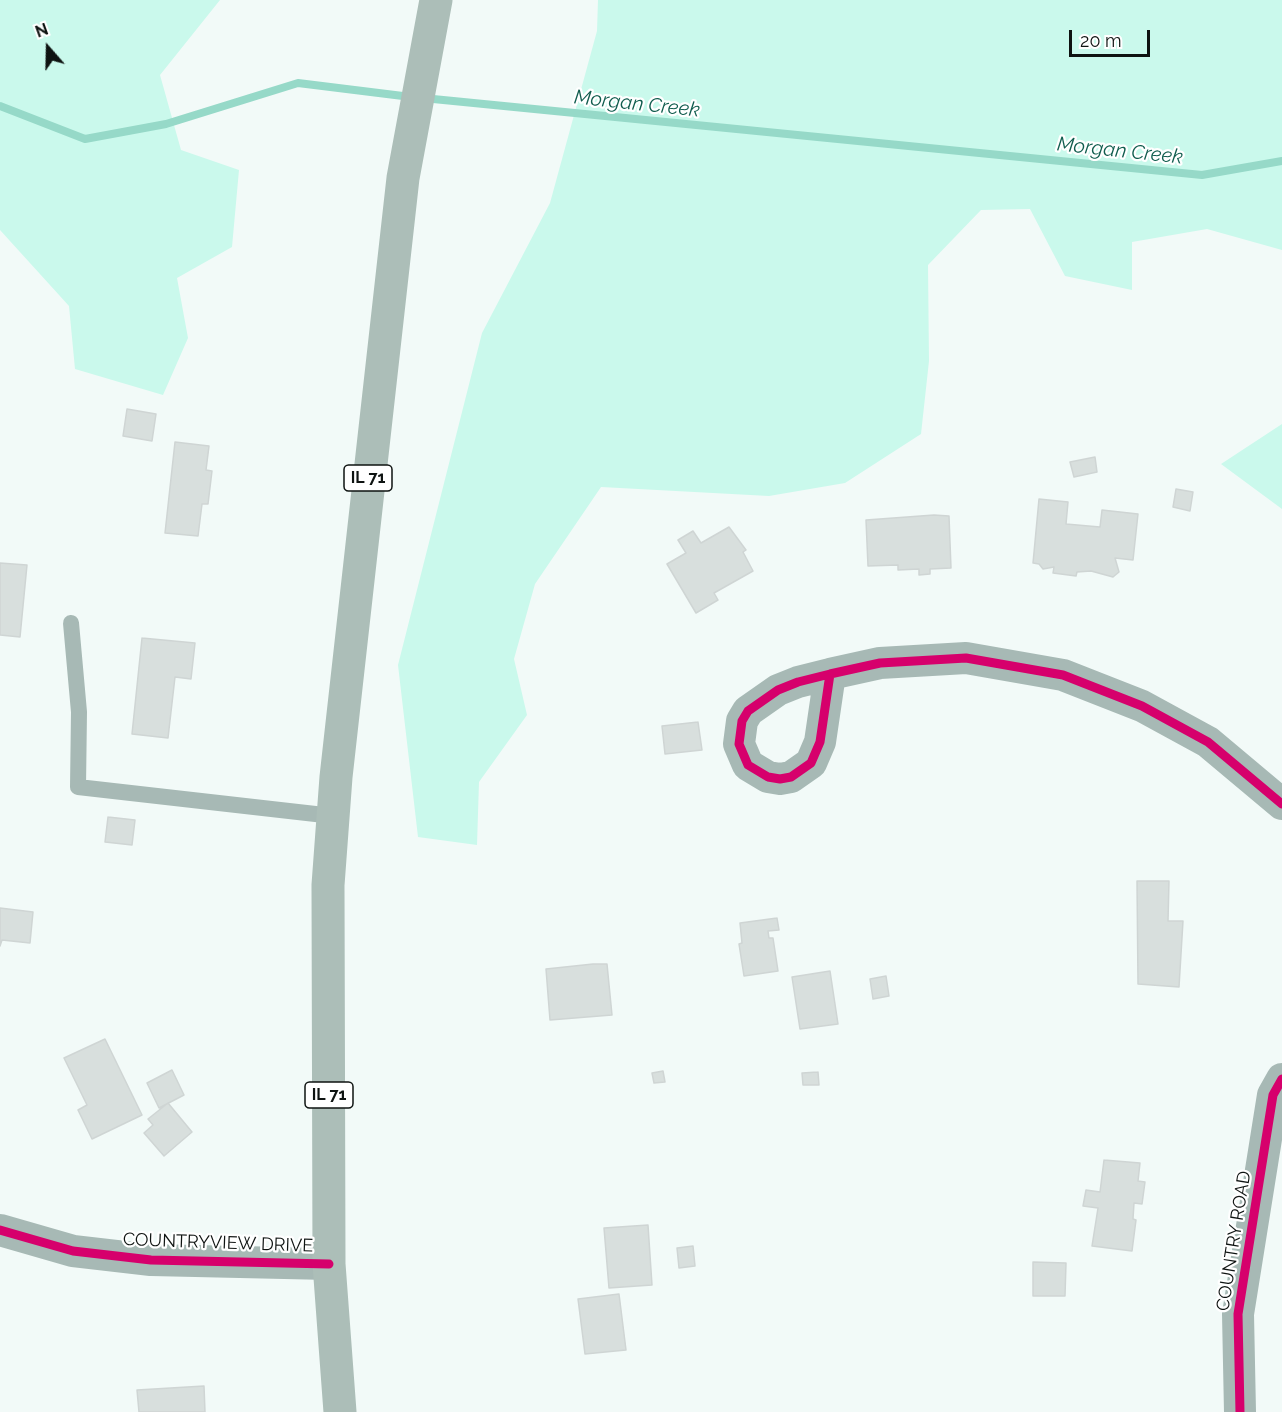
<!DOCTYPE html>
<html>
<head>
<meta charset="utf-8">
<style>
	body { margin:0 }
	#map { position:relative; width:1282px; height:1412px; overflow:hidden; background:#f2faf8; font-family:Raleway,sans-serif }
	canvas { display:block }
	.north { position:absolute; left:18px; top:18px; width:60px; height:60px; -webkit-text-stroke:4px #fff; paint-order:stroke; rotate:340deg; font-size:16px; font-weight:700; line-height:24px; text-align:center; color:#0e1311 }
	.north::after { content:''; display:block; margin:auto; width:21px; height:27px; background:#0e1311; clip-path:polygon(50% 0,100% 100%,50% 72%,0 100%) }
	.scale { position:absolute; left:1069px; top:30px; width:81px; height:27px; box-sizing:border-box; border:3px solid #0e1311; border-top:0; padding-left:8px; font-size:18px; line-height:21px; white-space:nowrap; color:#0e1311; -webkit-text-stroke:4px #fff; paint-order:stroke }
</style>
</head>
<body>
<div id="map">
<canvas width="1282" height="1412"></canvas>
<div class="north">N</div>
<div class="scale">20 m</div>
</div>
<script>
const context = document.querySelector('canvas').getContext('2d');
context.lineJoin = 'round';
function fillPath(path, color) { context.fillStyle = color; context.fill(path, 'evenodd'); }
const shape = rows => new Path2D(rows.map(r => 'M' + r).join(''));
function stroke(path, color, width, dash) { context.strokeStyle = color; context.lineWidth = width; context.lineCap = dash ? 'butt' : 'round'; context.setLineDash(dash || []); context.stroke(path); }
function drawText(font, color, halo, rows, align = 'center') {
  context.font = font + ' Raleway,sans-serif'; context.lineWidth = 4.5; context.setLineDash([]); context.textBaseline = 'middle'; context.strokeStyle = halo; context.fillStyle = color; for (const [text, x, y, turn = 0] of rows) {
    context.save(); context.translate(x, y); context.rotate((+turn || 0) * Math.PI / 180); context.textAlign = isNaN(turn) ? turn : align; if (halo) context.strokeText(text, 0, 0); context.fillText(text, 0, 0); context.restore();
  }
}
fillPath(shape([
	[0,0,220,0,160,75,181,150,239,170,232,247,177,278,188,338,163,395,75,369,69,306,0,230],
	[598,0,1282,0,1282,250,1207,229,1132,242,1132,290,1065,276,1030,209,981,210,928,265,929,361,921,434,845,483,769,496,601,487,535,584,514,659,527,715,479,782,477,845,418,837,398,665,482,333,550,203,597,31],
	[1282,424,1282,509,1221,464]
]), '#caf9ec');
stroke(shape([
	[423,98,1202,175,1282,161],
	[0,106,85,139,166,124,298,83,411,97]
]), '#96d9c8', 8);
const building = shape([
	[127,409,156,414,152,441,123,436,127,409],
	[175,442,209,446,206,470,212,471,208,504,202,504,198,536,165,533,175,442],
	[1095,457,1097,472,1074,477,1070,462,1095,457],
	[1176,489,1193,492,1190,511,1173,507,1176,489],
	[1039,499,1068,502,1066,524,1100,527,1102,510,1138,514,1133,560,1115,558,1119,572,1113,577,1091,571,1077,572,1076,576,1053,573,1054,567,1043,569,1039,564,1033,563,1039,499],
	[934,515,949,516,951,568,930,569,930,574,919,575,919,569,898,570,898,565,868,566,866,520,934,515],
	[729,527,746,550,743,552,753,571,714,593,718,600,696,613,667,564,686,553,678,540,693,531,701,543,729,527],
	[0,563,27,565,20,637,0,635,0,563],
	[142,638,195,643,191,679,175,677,168,738,132,734,142,638],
	[698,722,702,750,665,754,662,726,698,722],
	[108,817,135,820,132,845,105,842,108,817],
	[1137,881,1169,881,1168,921,1183,921,1179,987,1138,984,1137,881],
	[0,908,33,912,30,943,2,940,0,946,0,908],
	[777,918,779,930,768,931,769,938,773,938,778,971,744,976,739,944,742,943,740,923,777,918],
	[593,964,607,964,612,1015,550,1020,546,969,593,964],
	[830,971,838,1024,800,1029,792,977,830,971],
	[886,976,889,996,873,999,870,979,886,976],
	[105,1039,142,1115,92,1139,78,1110,87,1105,64,1058,105,1039],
	[172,1070,184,1095,159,1108,147,1083,172,1070],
	[663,1071,665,1082,654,1083,652,1073,663,1071],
	[818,1072,819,1085,803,1085,802,1073,818,1072],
	[168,1103,192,1132,164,1156,144,1133,153,1125,148,1119,168,1103],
	[1104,1160,1140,1163,1138,1181,1145,1182,1142,1204,1134,1203,1133,1219,1136,1220,1132,1251,1092,1246,1098,1208,1083,1206,1086,1190,1100,1192,1104,1160],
	[648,1225,652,1285,609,1288,604,1228,648,1225],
	[693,1246,695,1266,679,1268,677,1248,693,1246],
	[1033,1262,1066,1263,1065,1296,1033,1296,1033,1262],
	[619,1294,626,1350,585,1354,578,1299,619,1294],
	[204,1386,205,1412,139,1412,137,1390,204,1386]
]);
fillPath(building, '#d8dfdd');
stroke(building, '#cfd5d4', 1.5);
stroke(shape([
	[71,623,79,712,78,787,333,816]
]), '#a7b9b5', 16);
stroke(shape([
	[830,674,820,742,811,763,791,777,780,779,768,777,748,765,739,744,742,721,748,711,778,690,798,682,830,674,880,663,966,658,1063,675,1142,706,1208,742,1282,804],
	[0,1230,73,1251,151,1260,329,1264],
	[1240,1412,1238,1314,1273,1095,1282,1079]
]), '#a7b9b5', 32);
stroke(shape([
	[340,1412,329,1264,328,885,336,777,403,178,436,0]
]), '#acbeb8', 33);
stroke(shape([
	[830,674,820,742,811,763,791,777,780,779,768,777,748,765,739,744,742,721,748,711,778,690,798,682,830,674,880,663,966,658,1063,675,1142,706,1208,742,1282,804],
	[0,1230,73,1251,151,1260,329,1264],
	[1240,1412,1238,1314,1273,1095,1282,1079]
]), '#d6006c', 9);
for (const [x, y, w] of [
	[368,478,48],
	[329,1095,48]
]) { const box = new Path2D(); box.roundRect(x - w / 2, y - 13, w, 26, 4.5); context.fillStyle = '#fff'; context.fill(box); stroke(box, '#0e1311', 1.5); }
drawText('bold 16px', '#0e1311', null, [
	["IL 71",368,478],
	["IL 71",329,1095]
]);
drawText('18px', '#0e1311', '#fff', [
	["COUNTRY ROAD",1234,1241,-81],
	["COUNTRYVIEW DRIVE",218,1243,2]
]);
drawText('italic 20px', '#105d4e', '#fff', [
	["Morgan Creek",637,104,6],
	["Morgan Creek",1120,151,6]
]);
</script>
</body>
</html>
